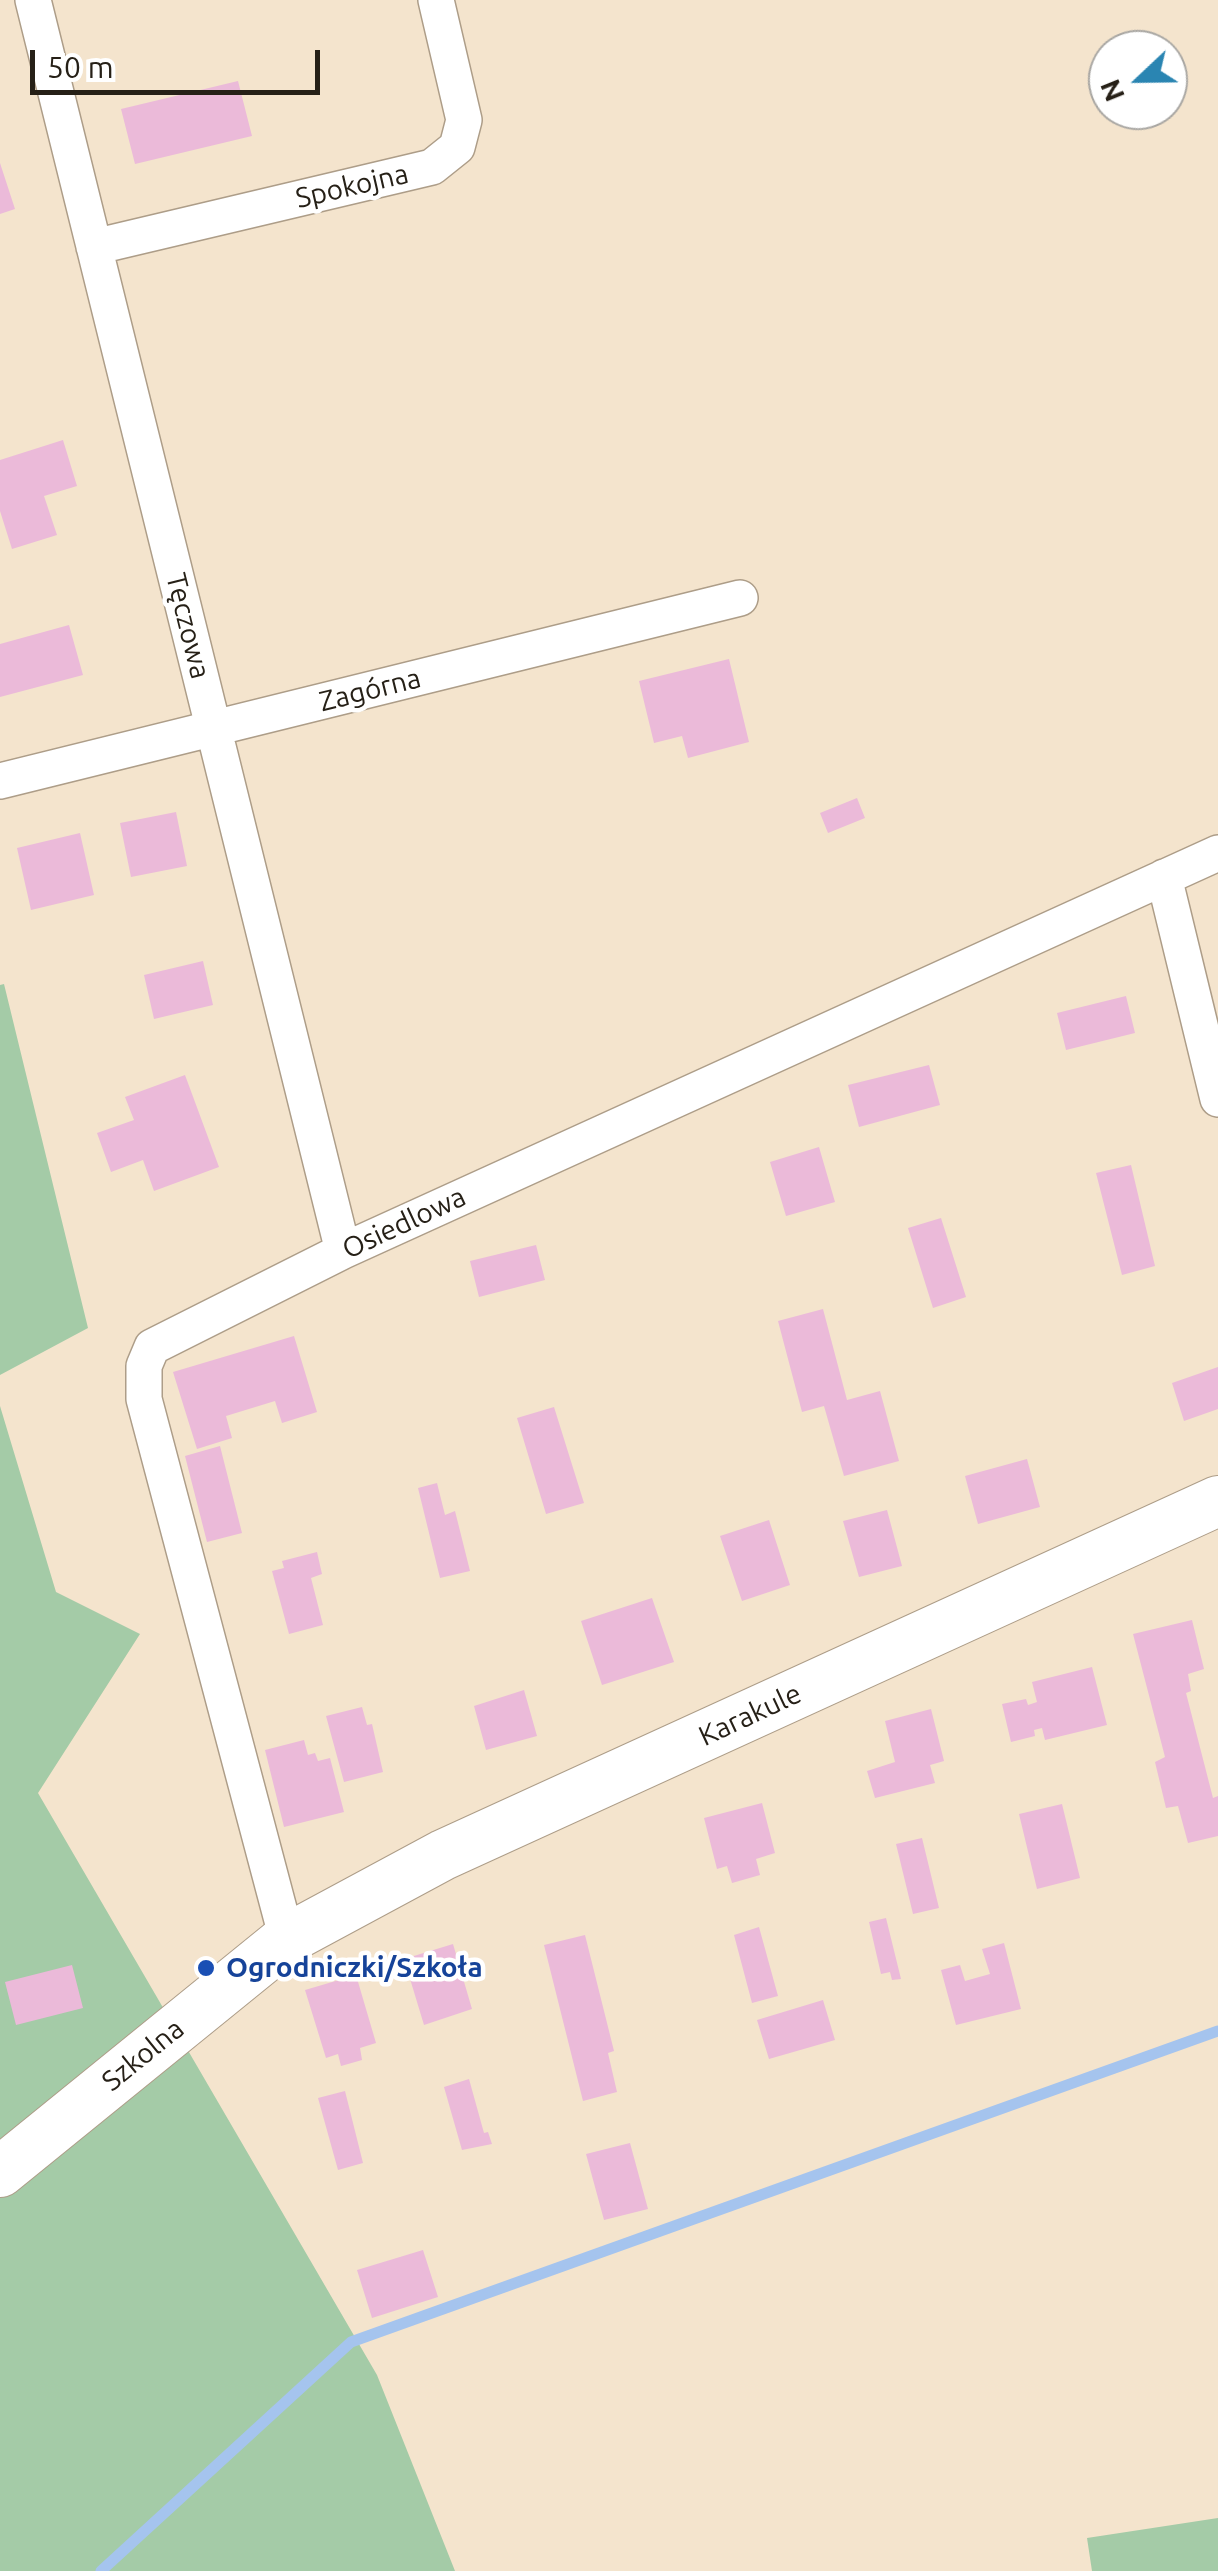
<!DOCTYPE html>
<html>
<head>
<meta charset="utf-8">
<style>
	body { margin:0 }
	#map { position:relative; width:1218px; height:2571px; overflow:hidden; background:#f4e4cd; font-family:Ubuntu,sans-serif }
	canvas { display:block }
	.north { position:absolute; left:1088px; top:30px; width:100px; height:100px; box-sizing:border-box; background:#fff; border:2px solid #a8a6a2; border-radius:50%; rotate:248deg; font-size:28px; font-weight:700; line-height:40px; text-align:center; color:#262017 }
	.north::after { content:''; display:block; margin:auto; width:35px; height:45px; background:#2a85b2; clip-path:polygon(50% 0,100% 100%,50% 72%,0 100%) }
	.scale { position:absolute; left:30px; top:50px; width:290px; height:45px; box-sizing:border-box; border:5px solid #262017; border-top:0; padding-left:12px; font-size:30px; line-height:35px; white-space:nowrap; color:#262017; -webkit-text-stroke:8px #fff; paint-order:stroke }
</style>
</head>
<body>
<div id="map">
<canvas width="1218" height="2571"></canvas>
<div class="north">N</div>
<div class="scale">50 m</div>
</div>
<script>
const context = document.querySelector('canvas').getContext('2d');
context.lineJoin = 'round';
function fillPath(path, color) { context.fillStyle = color; context.fill(path, 'evenodd'); }
const shape = rows => new Path2D(rows.map(r => 'M' + r).join(''));
function stroke(path, color, width, dash) { context.strokeStyle = color; context.lineWidth = width; context.lineCap = dash ? 'butt' : 'round'; context.setLineDash(dash || []); context.stroke(path); }
function drawText(font, color, halo, rows, align = 'center') {
  context.font = font + ' Ubuntu,sans-serif'; context.lineWidth = 9; context.setLineDash([]); context.textBaseline = 'middle'; context.strokeStyle = halo; context.fillStyle = color; for (const [text, x, y, turn = 0] of rows) {
    context.save(); context.translate(x, y); context.rotate((+turn || 0) * Math.PI / 180); context.textAlign = isNaN(turn) ? turn : align; if (halo) context.strokeText(text, 0, 0); context.fillText(text, 0, 0); context.restore();
  }
}
fillPath(shape([
	[4,984,88,1328,0,1375,0,985],
	[0,1406,56,1592,140,1634,38,1793,377,2375,455,2571,0,2571],
	[1218,2518,1218,2571,1092,2571,1087,2538]
]), '#a4cba7');
stroke(shape([
	[101,2571,351,2342,1218,2031]
]), '#a5c4ee', 11);
fillPath(shape([
	[238,81,252,136,135,164,121,109],
	[0,163,15,209,0,214],
	[63,440,77,486,44,496,57,535,12,549,0,511,0,460],
	[69,625,83,675,0,697,0,644],
	[729,659,749,742,688,758,682,736,654,743,639,681],
	[857,798,865,818,828,833,820,813],
	[176,812,187,866,131,877,120,823],
	[80,833,94,895,31,910,17,848],
	[203,961,213,1005,154,1019,144,975],
	[1126,996,1135,1033,1066,1050,1057,1013],
	[929,1065,940,1105,859,1127,848,1085],
	[185,1075,219,1167,154,1191,143,1160,111,1172,97,1133,134,1120,125,1097],
	[819,1147,835,1202,786,1216,770,1162],
	[1131,1165,1155,1266,1122,1275,1096,1173],
	[941,1218,966,1297,933,1308,908,1228],
	[536,1245,545,1280,479,1297,470,1261],
	[823,1309,847,1400,880,1391,899,1461,844,1476,824,1406,802,1412,778,1321],
	[294,1336,317,1412,282,1423,275,1401,226,1416,232,1438,197,1449,173,1372],
	[1218,1367,1218,1409,1184,1421,1172,1383],
	[554,1407,584,1503,546,1514,517,1418],
	[220,1446,242,1533,207,1542,185,1456],
	[1027,1459,1040,1507,978,1524,965,1476],
	[437,1483,445,1515,455,1511,470,1571,440,1578,418,1488],
	[887,1510,902,1566,859,1577,843,1521],
	[769,1520,790,1585,742,1601,720,1536],
	[317,1552,322,1574,311,1578,323,1625,289,1634,272,1571,284,1568,282,1561],
	[652,1598,674,1662,602,1685,581,1621],
	[1192,1620,1204,1669,1188,1674,1191,1691,1186,1693,1213,1798,1218,1796,1218,1836,1188,1843,1178,1806,1166,1808,1155,1762,1165,1757,1133,1634],
	[1092,1667,1107,1725,1045,1740,1042,1728,1034,1730,1035,1736,1011,1742,1002,1704,1026,1699,1028,1705,1037,1702,1032,1682],
	[524,1690,537,1736,486,1750,474,1706],
	[362,1707,367,1725,372,1724,383,1772,344,1782,326,1716],
	[931,1709,944,1761,930,1765,935,1783,875,1798,867,1771,895,1762,885,1721],
	[304,1740,308,1755,315,1753,318,1761,330,1758,344,1812,284,1827,265,1750],
	[762,1803,775,1853,756,1859,760,1875,732,1883,727,1866,717,1869,704,1818],
	[1062,1804,1080,1878,1037,1889,1019,1814],
	[922,1838,939,1908,913,1914,896,1844],
	[886,1918,901,1979,892,1980,890,1972,881,1974,869,1922],
	[759,1927,778,1996,752,2003,734,1935],
	[585,1935,614,2051,608,2053,617,2092,583,2101,544,1945],
	[1004,1943,1021,2009,956,2025,941,1970,960,1965,965,1981,990,1974,982,1949],
	[453,1944,472,2009,424,2025,404,1959],
	[72,1965,83,2008,16,2025,5,1982],
	[356,1975,376,2043,360,2048,362,2060,341,2066,338,2054,326,2058,305,1990],
	[823,2000,835,2040,769,2059,757,2020],
	[469,2079,484,2133,488,2132,492,2144,462,2150,444,2087],
	[345,2091,363,2163,338,2170,318,2098],
	[630,2143,648,2209,604,2220,586,2154],
	[423,2250,438,2297,372,2318,357,2270]
]), '#ebbad9');
const street = shape([
	[33,0,343,1251],
	[94,247,432,167,457,147,464,120,436,0],
	[0,781,740,598],
	[1164,877,1218,1099],
	[287,1939,144,1399,144,1366,152,1347,343,1251,1218,853]
]);
const secondary = shape([
	[0,2172,287,1939,443,1855,1218,1501]
]);
stroke(street, '#ad9d88', 38);
stroke(secondary, '#ad9d88', 52);
stroke(street, '#fff', 35);
stroke(secondary, '#fff', 50);
for (const [x, y, r, color] of [
	[206,1968,10,"#1a4fb4"]
]) { const dot = new Path2D(); dot.arc(x, y, r, 0, 2 * Math.PI); context.fillStyle = color; context.fill(dot); stroke(dot, '#fff', 4); }
drawText('28px', '#262017', '#fff', [
	["Spokojna",352,186,-13],
	["Tęczowa",188,626,76],
	["Zagórna",370,690,-14],
	["Osiedlowa",404,1223,-25],
	["Karakule",750,1715,-25],
	["Szkolna",143,2055,-39]
]);
drawText('bold 28px', '#164399', '#fff', [
	["Ogrodniczki/Szkoła",226,1968]
], 'left');
</script>
</body>
</html>
